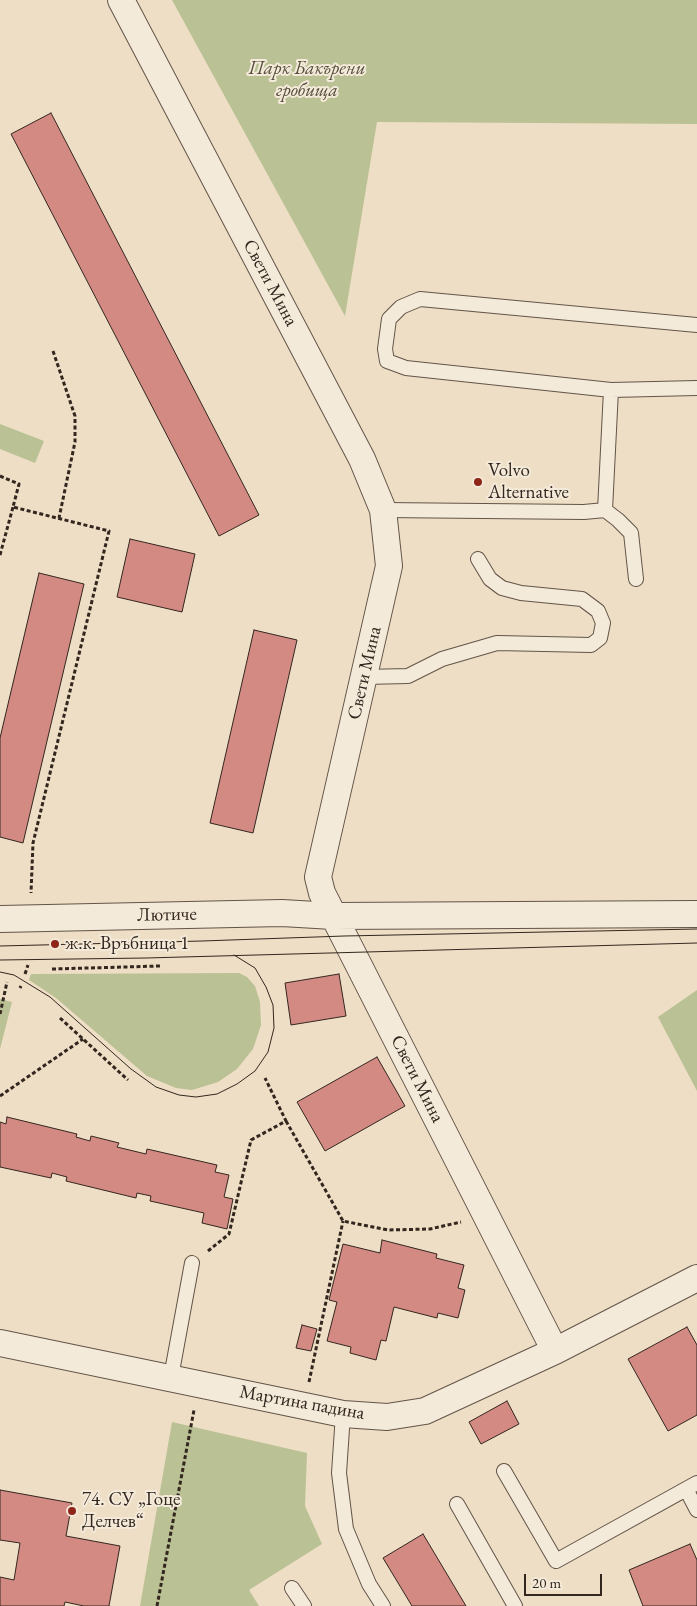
<!DOCTYPE html>
<html>
<head>
<meta charset="utf-8">
<style>
	body { margin:0 }
	#map { position:relative; width:697px; height:1606px; overflow:hidden; background:#eedec5; font-family:"EB Garamond",serif }
	canvas { display:block }
	.scale { position:absolute; left:524px; top:1574px; width:78px; height:22px; box-sizing:border-box; border:2px solid #33261f; border-top:0; padding-left:6px; font-size:15px; line-height:18px; white-space:nowrap; color:#33261f; -webkit-text-stroke:4px #f4ead9; paint-order:stroke }
</style>
</head>
<body>
<div id="map">
<canvas width="697" height="1606"></canvas>
<div class="scale">20 m</div>
</div>
<script>
const context = document.querySelector('canvas').getContext('2d');
context.lineJoin = 'round';
function fillPath(path, color) { context.fillStyle = color; context.fill(path, 'evenodd'); }
const shape = rows => new Path2D(rows.map(r => 'M' + r).join(''));
function stroke(path, color, width, dash) { context.strokeStyle = color; context.lineWidth = width; context.lineCap = dash ? 'butt' : 'round'; context.setLineDash(dash || []); context.stroke(path); }
function drawText(font, color, halo, rows, align = 'center') {
  context.font = font + ' "EB Garamond",serif'; context.lineWidth = 4; context.setLineDash([]); context.textBaseline = 'middle'; context.strokeStyle = halo; context.fillStyle = color; for (const [text, x, y, turn = 0] of rows) {
    context.save(); context.translate(x, y); context.rotate((+turn || 0) * Math.PI / 180); context.textAlign = isNaN(turn) ? turn : align; if (halo) context.strokeText(text, 0, 0); context.fillText(text, 0, 0); context.restore();
  }
}
fillPath(shape([
	[172,0,697,0,697,124,377,122,345,316],
	[0,424,44,441,35,463,0,449],
	[239,973,247,977,255,986,260,1002,261,1025,253,1049,237,1069,218,1082,192,1090,176,1088,147,1076,56,998,29,980,31,974],
	[697,990,697,1091,658,1017],
	[0,999,12,1002,0,1049],
	[172,1422,307,1453,305,1506,322,1544,249,1590,259,1606,140,1606]
]), '#bac194');
const building = shape([
	[51,113,259,515,219,536,11,134,51,113],
	[130,539,195,554,182,612,117,597,130,539],
	[39,573,84,584,23,843,0,837,0,738,39,573],
	[254,630,297,640,253,833,210,823,254,630],
	[339,974,346,1016,291,1025,285,983,339,974],
	[377,1057,405,1106,325,1151,297,1102,377,1057],
	[7,1117,77,1134,76,1137,90,1141,91,1136,119,1143,117,1147,146,1154,147,1149,217,1165,215,1172,229,1175,224,1197,233,1199,227,1229,202,1223,204,1213,150,1201,151,1196,137,1193,136,1198,66,1181,67,1177,52,1173,51,1178,0,1167,0,1122,6,1124,7,1117],
	[382,1240,437,1254,436,1258,464,1265,458,1288,465,1290,458,1318,438,1313,437,1318,394,1307,386,1341,381,1340,376,1360,350,1353,351,1347,327,1341,337,1302,329,1300,343,1244,380,1253,382,1240],
	[302,1325,317,1329,311,1351,296,1348,302,1325],
	[687,1327,697,1345,697,1415,668,1431,628,1359,687,1327],
	[507,1401,519,1424,481,1444,469,1422,507,1401],
	[0,1490,72,1503,66,1536,120,1546,109,1606,84,1606,65,1602,64,1606,0,1606,0,1577,14,1580,20,1543,0,1540,0,1490],
	[423,1534,466,1606,412,1606,383,1558,423,1534],
	[690,1544,697,1560,697,1606,643,1606,629,1570,690,1544]
]);
fillPath(building, '#d28a82');
stroke(building, '#33261f', 1);
const lane = shape([
	[697,325,420,299,401,307,389,319,385,349,387,361,406,368,611,390,697,388],
	[383,510,584,512,605,510,618,520,631,533,636,579],
	[605,510,611,390],
	[364,677,408,676,442,659,497,643,591,645,600,638,603,623,598,611,582,599,521,593,502,588,490,579,478,559],
	[171,1377,192,1263],
	[343,1414,339,1473,346,1529,369,1584,383,1606],
	[504,1471,556,1561,697,1483],
	[686,1489,697,1510],
	[457,1504,515,1606],
	[292,1588,304,1606]
]);
const street = shape([
	[121,0,362,459,383,510,389,566,318,877,322,893,555,1351],
	[0,919,282,913,333,916,697,914],
	[0,1343,343,1414,387,1417,425,1411,555,1351,697,1278]
]);
stroke(lane, '#625448', 16);
stroke(street, '#625448', 28);
stroke(shape([
	[53,351,75,416,75,442,59,518],
	[0,476,19,484,13,507,109,531,33,843,31,893],
	[0,555,13,507],
	[52,969,160,966],
	[25,974,28,965],
	[20,988,21,986],
	[0,1014,7,982],
	[60,1018,128,1080],
	[0,1096,83,1039],
	[286,1121,343,1221,388,1230,430,1229,461,1222],
	[208,1251,229,1234,251,1140,286,1121,265,1078],
	[309,1382,343,1221],
	[157,1606,194,1410]
]), '#33261f', 3, [4, 2.5]);
stroke(lane, '#f4ead9', 14);
stroke(street, '#f4ead9', 26);
stroke(shape([
	[0,946,202,941,344,936,697,929],
	[0,960,146,958,697,943],
	[0,972,14,975,50,997,131,1069,156,1087,179,1095,196,1097,217,1094,237,1084,255,1071,268,1052,274,1028,273,1005,266,987,255,968,234,955]
]), '#33261f', 1);
for (const [x, y, r, color] of [
	[478,482,5,"#8f2418"],
	[55,944,5,"#8f2418"],
	[72,1511,5,"#8f2418"]
]) { const dot = new Path2D(); dot.arc(x, y, r, 0, 2 * Math.PI); context.fillStyle = color; context.fill(dot); stroke(dot, '#f4ead9', 2); }
drawText('italic 19px', '#554d3c', '#f4ead9', [
	["Парк Бакърени",307,69],
	["гробища",307,91]
]);
drawText('19px', '#33261f', '#f4ead9', [
	["Свети Мина",270,283,62],
	["Свети Мина",365,673,-77],
	["Лютиче",167,915,-1],
	["Свети Мина",417,1079,63],
	["Мартина падина",302,1403,10]
]);
drawText('19px', '#33261f', '#f4ead9', [
	["Volvo",488,471],
	["Alternative",488,493],
	["ж.к. Връбница 1",65,944],
	["74. СУ „Гоце",82,1500],
	["Делчев“",82,1522]
], 'left');
</script>
</body>
</html>
